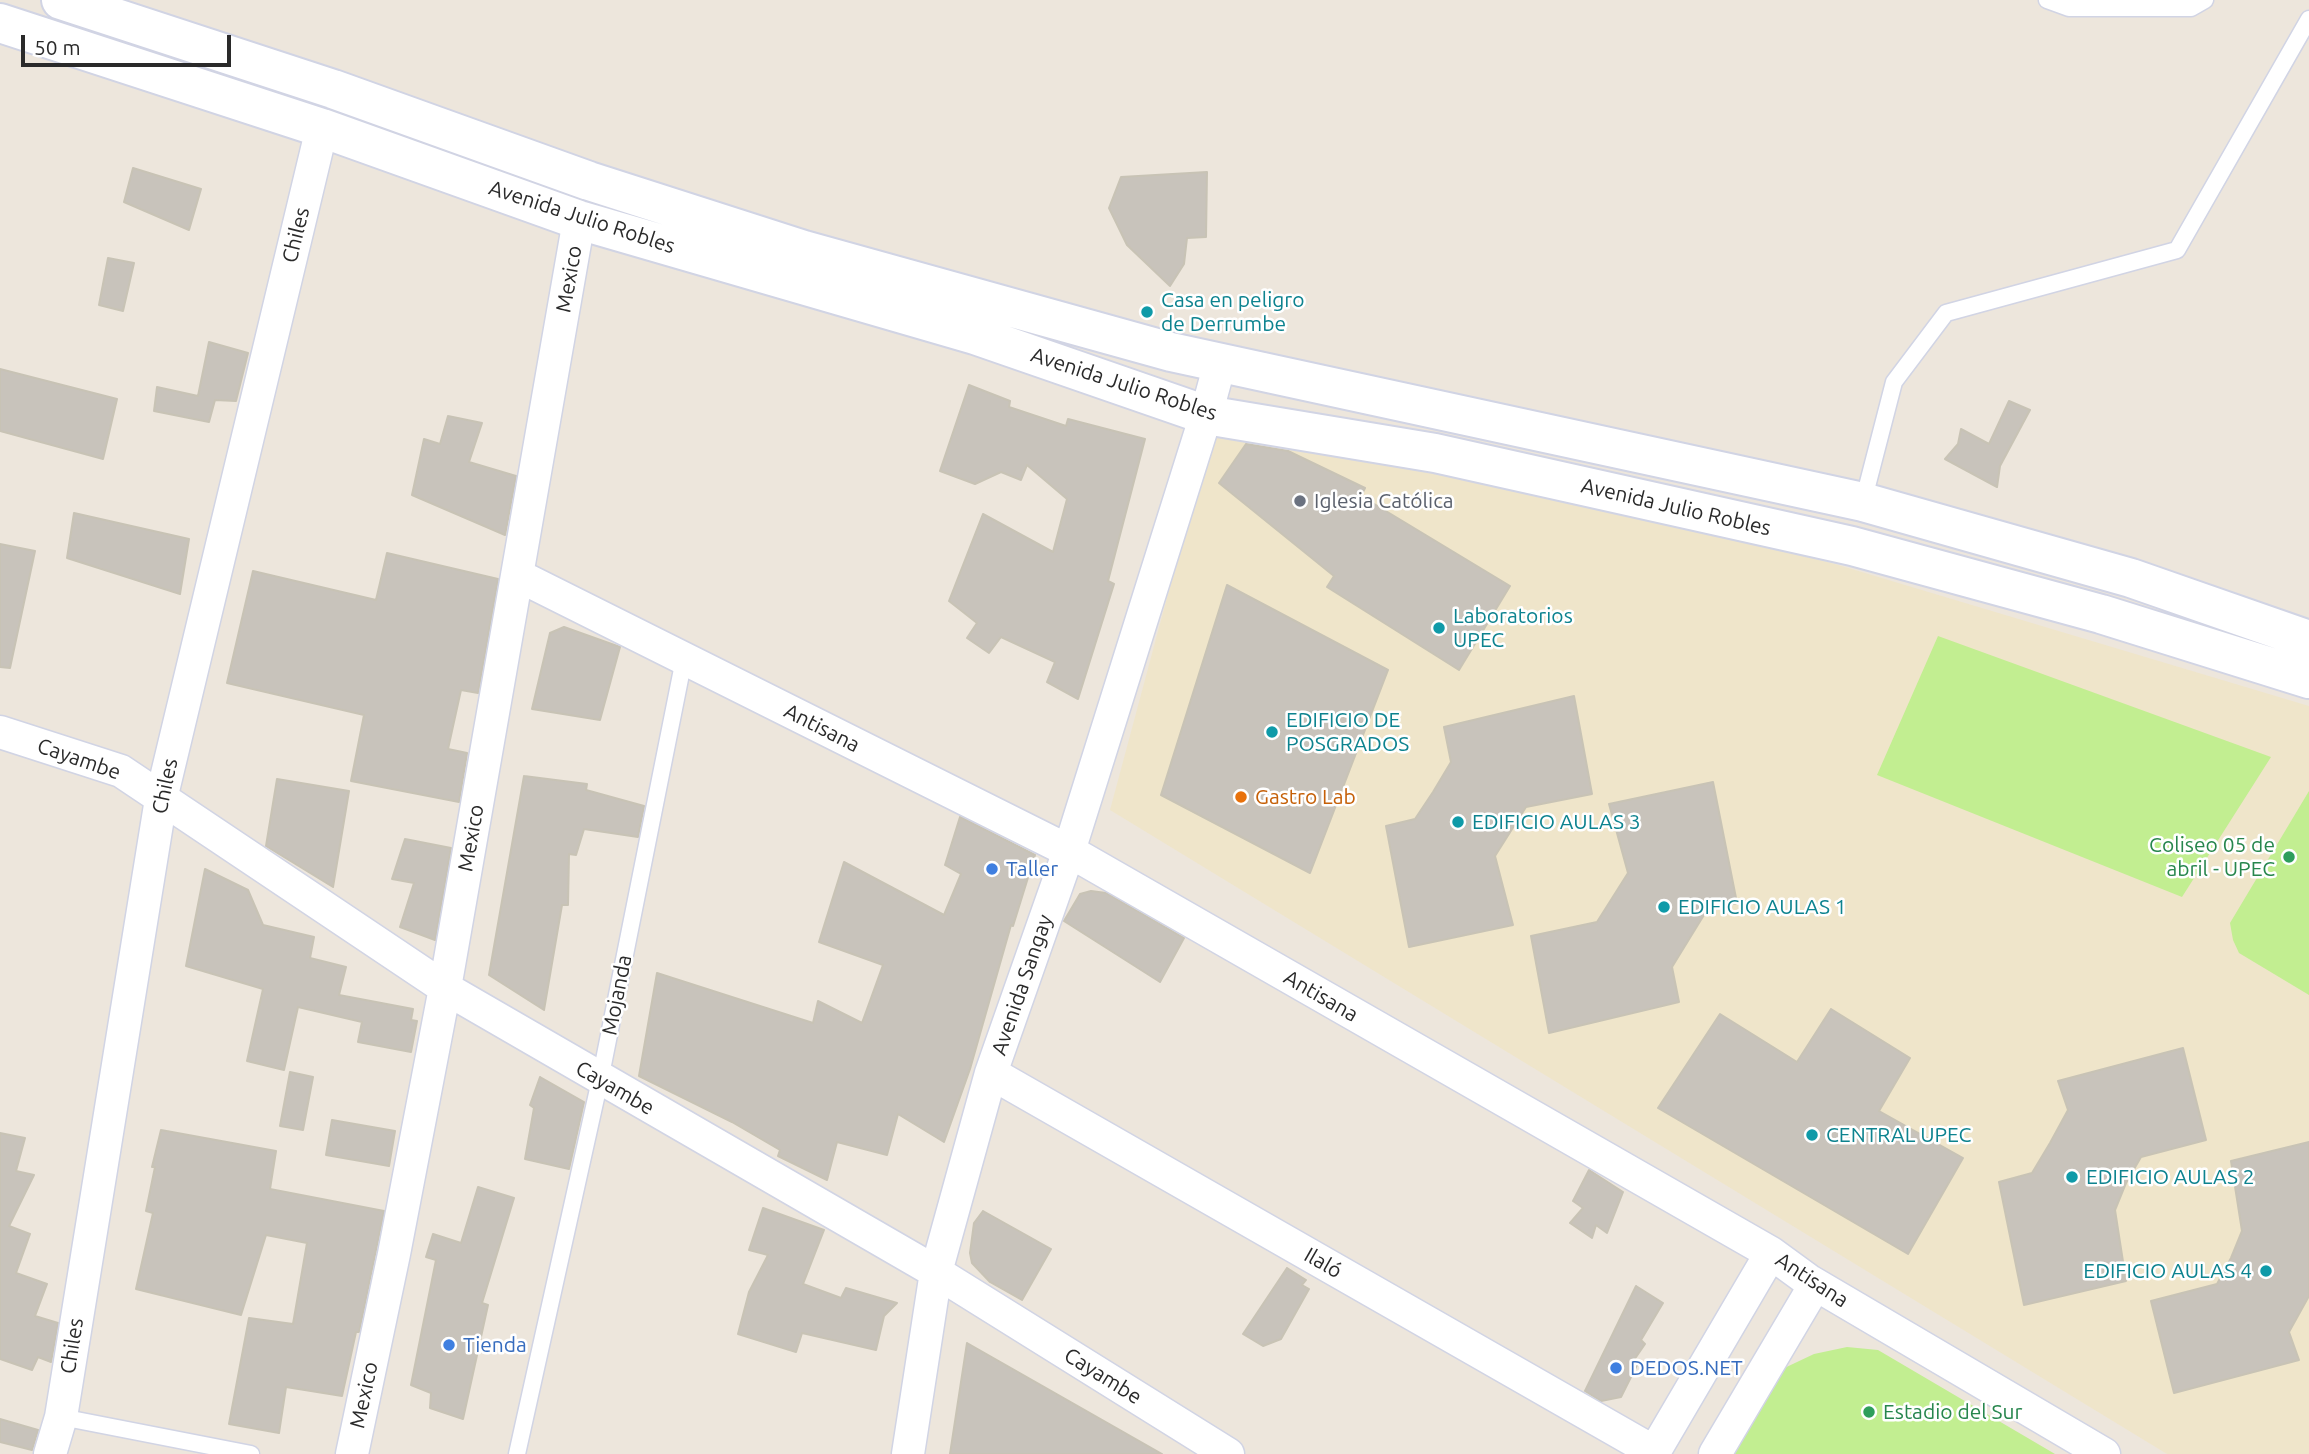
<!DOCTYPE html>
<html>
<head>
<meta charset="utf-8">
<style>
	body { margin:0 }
	#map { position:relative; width:2309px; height:1454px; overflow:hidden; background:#ede6dc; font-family:Ubuntu,sans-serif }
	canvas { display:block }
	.scale { position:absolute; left:21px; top:35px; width:210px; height:32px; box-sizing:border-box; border:4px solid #2a2a2a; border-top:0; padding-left:9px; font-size:21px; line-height:24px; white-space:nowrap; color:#2a2a2a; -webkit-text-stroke:5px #fff; paint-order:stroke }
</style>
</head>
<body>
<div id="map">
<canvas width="2309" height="1454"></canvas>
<div class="scale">50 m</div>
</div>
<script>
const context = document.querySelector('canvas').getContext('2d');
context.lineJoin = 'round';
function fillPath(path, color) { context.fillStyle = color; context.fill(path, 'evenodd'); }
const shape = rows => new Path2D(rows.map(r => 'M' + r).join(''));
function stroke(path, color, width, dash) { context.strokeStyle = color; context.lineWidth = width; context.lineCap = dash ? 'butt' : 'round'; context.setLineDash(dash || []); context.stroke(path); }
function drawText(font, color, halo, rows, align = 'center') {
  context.font = font + ' Ubuntu,sans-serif'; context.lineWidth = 5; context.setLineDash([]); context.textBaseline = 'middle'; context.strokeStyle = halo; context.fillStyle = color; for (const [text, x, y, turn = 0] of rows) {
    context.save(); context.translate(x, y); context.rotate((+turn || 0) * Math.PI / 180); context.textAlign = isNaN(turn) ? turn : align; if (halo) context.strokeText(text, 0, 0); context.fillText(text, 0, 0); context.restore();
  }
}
fillPath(shape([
	[1219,428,1489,475,1835,564,2309,706,2309,1454,2167,1454,1110,810,1186,527]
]), '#efe5ca');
fillPath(shape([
	[1938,636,2271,757,2182,897,1877,775],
	[2309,791,2309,995,2239,953,2233,940,2230,923],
	[1847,1347,1878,1350,2055,1454,1729,1454,1778,1371,1814,1354]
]), '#c2ee91');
const building = shape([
	[133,168,201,189,189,230,124,202,133,168],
	[1207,172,1206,237,1187,238,1184,264,1170,286,1127,245,1109,208,1121,177,1207,172],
	[108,258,134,263,123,311,99,305,108,258],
	[209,342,248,353,236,401,215,400,209,422,154,411,157,387,198,396,209,342],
	[0,369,117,399,103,459,0,431,0,369],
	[969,385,1010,401,1009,407,1066,426,1068,419,1145,439,1108,581,1114,584,1078,699,1047,682,1055,662,1001,637,989,653,967,638,977,623,949,601,983,514,1053,552,1067,499,1027,465,1021,480,1001,472,975,484,940,471,969,385],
	[2009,401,2030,410,2000,466,1997,487,1945,459,1958,444,1961,429,1989,444,2009,401],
	[448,416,482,423,469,462,516,476,505,535,412,495,424,439,440,444,448,416],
	[1246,444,1288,451,1365,488,1361,496,1510,586,1459,670,1327,587,1334,576,1219,483,1246,444],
	[74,513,189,539,180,594,67,558,74,513],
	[0,544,35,551,10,668,0,667,0,544],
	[387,553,498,579,478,693,461,690,448,749,467,753,459,802,351,781,364,715,227,683,253,571,376,600,387,553],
	[1227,585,1388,670,1310,873,1161,795,1227,585],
	[564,627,620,647,600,720,532,709,550,633,564,627],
	[1574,696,1592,794,1526,807,1495,856,1513,925,1409,947,1386,826,1415,819,1433,792,1451,762,1444,727,1574,696],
	[524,776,587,784,586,790,644,806,638,837,584,829,576,855,569,854,568,905,562,905,544,1010,489,975,524,776],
	[277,779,349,791,333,887,266,846,277,779],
	[1713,782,1737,903,1707,910,1672,967,1679,1002,1549,1033,1531,936,1597,922,1628,873,1609,804,1713,782],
	[960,817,1035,855,1013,926,1011,925,970,1069,944,1142,898,1114,887,1155,837,1142,827,1180,778,1156,780,1150,732,1122,639,1076,657,973,813,1023,818,1001,862,1023,883,965,819,942,844,862,944,915,961,874,945,865,960,817],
	[405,839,451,848,435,940,400,927,414,883,392,879,405,839],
	[205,869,248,890,263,925,314,937,310,958,346,967,339,995,413,1009,411,1020,417,1021,411,1052,358,1042,362,1022,298,1007,284,1070,247,1061,263,989,186,966,205,869],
	[1091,891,1106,893,1184,938,1160,982,1064,921,1080,894,1091,891],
	[1831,1009,1910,1058,1879,1111,1963,1158,1908,1254,1658,1108,1720,1014,1797,1062,1831,1009],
	[2183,1048,2206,1140,2141,1157,2126,1183,2115,1210,2126,1281,2024,1305,1999,1182,2032,1173,2050,1143,2068,1110,2058,1081,2183,1048],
	[290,1072,313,1077,303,1130,280,1126,290,1072],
	[540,1077,584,1102,569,1169,525,1159,534,1108,530,1105,540,1077],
	[332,1120,395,1131,389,1166,326,1155,332,1120],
	[161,1130,276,1151,270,1189,384,1211,359,1332,356,1332,342,1396,286,1387,279,1433,229,1424,249,1318,293,1324,307,1243,266,1235,241,1315,136,1289,153,1213,146,1211,155,1167,152,1167,161,1130],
	[0,1133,25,1138,16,1171,34,1175,9,1226,30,1234,16,1273,47,1284,35,1316,58,1323,51,1362,38,1357,32,1370,0,1359,0,1133],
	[2309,1142,2309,1296,2289,1332,2299,1360,2174,1393,2151,1301,2217,1284,2231,1258,2242,1231,2231,1161,2309,1142],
	[1589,1170,1623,1192,1607,1233,1596,1225,1592,1238,1570,1223,1583,1208,1573,1201,1589,1170],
	[478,1187,514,1198,482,1303,488,1305,463,1419,430,1408,431,1393,411,1385,436,1260,426,1257,433,1234,461,1243,478,1187],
	[763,1208,824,1230,803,1284,841,1298,846,1288,897,1303,884,1316,876,1350,802,1333,796,1352,738,1334,749,1292,768,1255,749,1250,763,1208],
	[983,1211,1051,1249,1022,1300,990,1282,972,1263,970,1253,974,1223,983,1211],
	[1287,1268,1306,1280,1302,1285,1309,1289,1281,1339,1263,1346,1243,1334,1287,1268],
	[1636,1286,1663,1303,1641,1340,1645,1344,1634,1360,1638,1363,1621,1397,1601,1401,1585,1391,1636,1286],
	[967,1343,1162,1454,950,1454,967,1343],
	[0,1419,38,1430,32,1450,0,1442,0,1419]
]);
fillPath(building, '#c8c3bb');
stroke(building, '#c8c3b5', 2);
const lane = shape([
	[2047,0,2069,8,2191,8,2205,0],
	[1863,502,1894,382,1946,313,2177,250,2309,19],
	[61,1417,251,1454],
	[517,1454,600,1080,684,659]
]);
const street = shape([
	[517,575,1069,851,1771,1253,1808,1280,2104,1454],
	[0,732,121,771,445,988,936,1272,1228,1454],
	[991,1073,1654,1452],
	[50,1454,61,1417,161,799,322,128],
	[352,1454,394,1254,445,988,579,220],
	[908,1454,936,1272,991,1073,1069,851,1206,415,1220,363],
	[1653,1454,1771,1253],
	[1715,1454,1815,1285]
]);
const secondary = shape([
	[61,0,333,89,589,181,804,250,1171,352,1863,502,2131,578,2309,640],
	[0,23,322,128,579,220,975,335,1206,415,1435,453,1852,546,2101,614,2309,679]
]);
stroke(lane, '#d1d4e4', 19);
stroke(street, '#d1d4e4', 35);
stroke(secondary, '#d1d4e4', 42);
stroke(lane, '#fff', 16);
stroke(street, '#fff', 32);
stroke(secondary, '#fff', 38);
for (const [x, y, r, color] of [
	[1147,312,7,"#0f9aa8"],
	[1300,501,7,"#6b7280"],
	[1439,628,7,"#0f9aa8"],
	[1272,732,7,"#0f9aa8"],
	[1241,797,7,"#e8710a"],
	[1458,822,7,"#0f9aa8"],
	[2289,857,7,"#2e9e5b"],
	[992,869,7,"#3f7fe0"],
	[1664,907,7,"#0f9aa8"],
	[1812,1135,7,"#0f9aa8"],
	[2072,1177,7,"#0f9aa8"],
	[2266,1271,7,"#0f9aa8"],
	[449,1345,7,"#3f7fe0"],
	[1616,1368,7,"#3f7fe0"],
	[1869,1412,7,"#2e9e5b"]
]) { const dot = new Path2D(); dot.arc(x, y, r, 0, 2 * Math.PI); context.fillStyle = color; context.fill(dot); stroke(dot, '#fff', 2.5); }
drawText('21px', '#2a2a2a', '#fff', [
	["Avenida Julio Robles",582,217,18],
	["Chiles",296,235,-76],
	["Mexico",569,279,-80],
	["Avenida Julio Robles",1124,384,18],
	["Avenida Julio Robles",1676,507,13],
	["Antisana",822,728,27],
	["Cayambe",79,759,19],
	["Chiles",165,786,-78],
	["Mexico",471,838,-80],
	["Avenida Sangay",1022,985,-71],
	["Mojanda",617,995,-79],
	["Antisana",1321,996,30],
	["Cayambe",615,1088,30],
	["Ilaló",1323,1263,30],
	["Antisana",1812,1280,33],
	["Chiles",72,1346,-81],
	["Cayambe",1103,1376,32],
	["Mexico",364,1395,-78]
]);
drawText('21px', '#0d838f', '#fff', [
	["Casa en peligro",1161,300],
	["de Derrumbe",1161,324],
	["Laboratorios",1453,616],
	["UPEC",1453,640],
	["EDIFICIO DE",1286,720],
	["POSGRADOS",1286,744],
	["EDIFICIO AULAS 3",1472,822],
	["EDIFICIO AULAS 1",1678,907],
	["CENTRAL UPEC",1826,1135],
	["EDIFICIO AULAS 2",2086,1177],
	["EDIFICIO AULAS 4",2252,1271,"right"]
], 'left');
drawText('21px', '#5b616d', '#fff', [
	["Iglesia Católica",1314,501]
], 'left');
drawText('21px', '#c56008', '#fff', [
	["Gastro Lab",1255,797]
], 'left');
drawText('21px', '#27864d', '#fff', [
	["Coliseo 05 de",2275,845],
	["abril - UPEC",2275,869],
	["Estadio del Sur",1883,1412,"left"]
], 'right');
drawText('21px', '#366cbe', '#fff', [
	["Taller",1006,869],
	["Tienda",463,1345],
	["DEDOS.NET",1630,1368]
], 'left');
</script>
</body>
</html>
